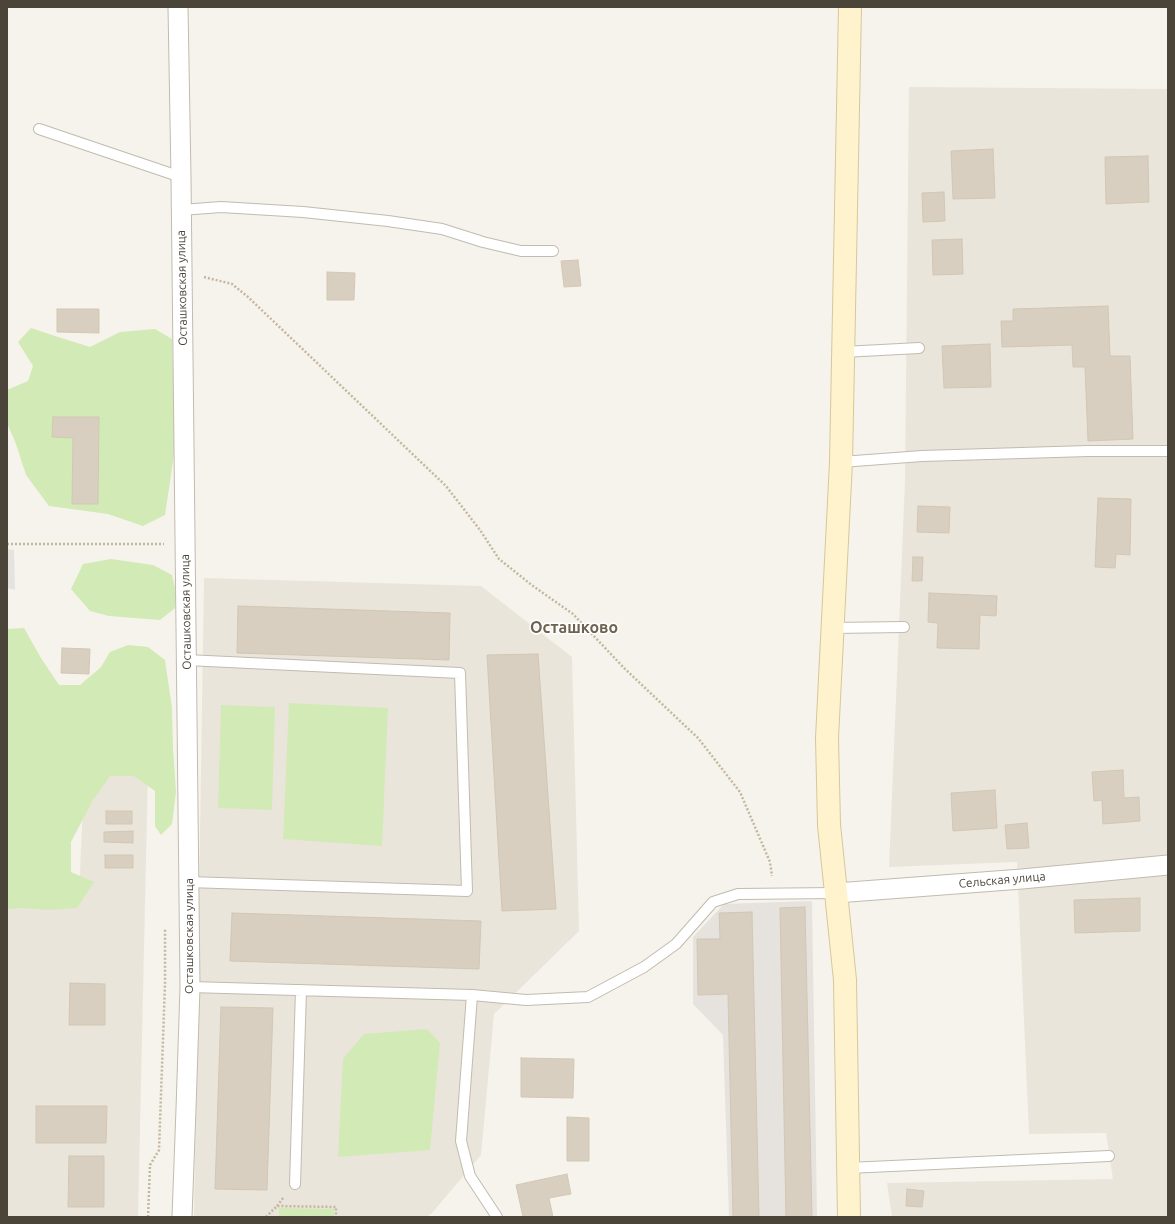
<!DOCTYPE html>
<html>
<head>
<meta charset="utf-8">
<style>
	body { margin:0 }
	#map { position:relative; width:1175px; height:1224px; overflow:hidden; background:#f6f3ec; font-family:Ubuntu,sans-serif }
	canvas { display:block }
	.frame { position:absolute; inset:0; border:8px solid #4b4439; pointer-events:none }
</style>
</head>
<body>
<div id="map">
<canvas width="1175" height="1224"></canvas>
<div class="frame"></div>
</div>
<script>
const context = document.querySelector('canvas').getContext('2d');
context.lineJoin = 'round';
function fillPath(path, color) { context.fillStyle = color; context.fill(path, 'evenodd'); }
const shape = rows => new Path2D(rows.map(r => 'M' + r).join(''));
function stroke(path, color, width, dash) { context.strokeStyle = color; context.lineWidth = width; context.lineCap = dash ? 'butt' : 'round'; context.setLineDash(dash || []); context.stroke(path); }
function drawText(font, color, halo, rows, align = 'center') {
  context.font = font + ' Ubuntu,sans-serif'; context.lineWidth = 3; context.setLineDash([]); context.textBaseline = 'middle'; context.strokeStyle = halo; context.fillStyle = color; for (const [text, x, y, turn = 0] of rows) {
    context.save(); context.translate(x, y); context.rotate((+turn || 0) * Math.PI / 180); context.textAlign = isNaN(turn) ? turn : align; if (halo) context.strokeText(text, 0, 0); context.fillText(text, 0, 0); context.restore();
  }
}
fillPath(shape([
	[909,87,1168,89,1168,1217,892,1217,887,1183,1113,1179,1106,1133,1029,1134,1017,862,889,867,905,481],
	[204,578,481,586,572,657,579,931,494,1014,481,1155,432,1213,427,1217,194,1217],
	[98,769,148,769,138,1217,7,1217,7,895,79,894,83,806]
]), '#eae5da');
fillPath(shape([
	[812,901,817,1217,729,1217,723,1035,693,1004,693,937,724,904]
]), '#e6e2dd');
fillPath(shape([
	[31,328,58,337,90,347,120,332,155,329,172,339,175,448,165,515,143,526,108,514,49,506,26,475,16,444,7,423,7,390,28,381,33,366,18,342],
	[111,559,153,565,172,575,176,592,175,608,160,620,109,616,90,611,71,589,83,564],
	[24,628,41,658,59,685,80,685,101,667,110,652,128,645,148,647,165,660,172,708,173,748,176,792,172,824,161,835,155,826,155,791,134,776,110,776,93,800,71,842,71,872,94,882,77,908,48,910,23,908,7,909,7,629],
	[289,703,388,708,382,846,283,839],
	[221,705,275,707,272,810,218,808],
	[427,1029,440,1043,430,1150,338,1157,343,1059,364,1034],
	[279,1208,334,1209,334,1217,279,1217]
]), '#d2eab5');
fillPath(shape([
	[7,549,14,550,15,590,7,588]
]), '#e5e3e0');
const building = shape([
	[993,149,995,198,953,199,951,151,993,149],
	[1148,156,1149,202,1106,204,1105,157,1148,156],
	[944,192,945,221,923,222,922,193,944,192],
	[962,239,963,274,933,275,932,240,962,239],
	[578,260,581,286,564,287,561,261,578,260],
	[327,272,355,273,354,300,327,300,327,272],
	[1108,306,1110,356,1130,356,1133,439,1088,441,1085,367,1073,367,1072,345,1002,347,1001,321,1013,321,1013,309,1108,306],
	[57,309,99,309,99,333,57,332,57,309],
	[990,344,991,387,944,388,942,346,990,344],
	[53,417,99,417,98,504,72,504,73,438,52,437,53,417],
	[1098,498,1131,499,1130,555,1116,554,1115,568,1095,567,1098,498],
	[918,506,950,507,949,533,917,532,918,506],
	[913,557,923,557,922,581,912,581,913,557],
	[929,593,997,596,996,616,980,615,979,649,937,648,938,623,928,622,929,593],
	[238,606,450,613,449,660,237,653,238,606],
	[62,648,90,649,89,674,61,673,62,648],
	[538,654,556,909,502,911,487,655,538,654],
	[1123,770,1124,798,1139,797,1140,821,1103,824,1102,800,1094,801,1092,772,1123,770],
	[995,790,997,828,953,831,951,793,995,790],
	[106,811,132,811,132,824,106,824,106,811],
	[1027,823,1029,848,1007,849,1005,825,1027,823],
	[133,831,133,843,104,842,104,832,133,831],
	[105,855,133,855,133,868,105,868,105,855],
	[1140,898,1140,931,1075,933,1074,900,1140,898],
	[805,907,812,1217,786,1217,780,908,805,907],
	[752,912,759,1217,733,1217,728,994,698,995,697,939,720,939,719,913,752,912],
	[232,913,481,921,479,969,230,961,232,913],
	[70,983,105,984,105,1025,69,1025,70,983],
	[221,1007,273,1008,267,1190,215,1189,221,1007],
	[521,1058,574,1059,573,1098,521,1097,521,1058],
	[36,1106,107,1106,106,1143,36,1143,36,1106],
	[567,1117,589,1118,589,1161,567,1161,567,1117],
	[69,1156,104,1156,104,1207,68,1207,69,1156],
	[567,1174,571,1194,549,1198,553,1217,523,1217,516,1185,567,1174],
	[907,1189,924,1191,922,1207,906,1206,907,1189]
]);
fillPath(building, '#d8cfc1');
stroke(building, '#d3c7b4', 1);
const lane = shape([
	[39,129,181,177],
	[181,210,221,207,303,212,388,221,442,229,483,242,521,251,553,251],
	[843,352,919,348],
	[841,462,922,456,1088,451,1168,451],
	[833,628,904,627],
	[186,660,460,673,467,891,188,882],
	[190,987,472,995],
	[848,1168,1109,1156],
	[295,1184,301,990],
	[497,1217,470,1176,461,1141,472,995,526,1000,588,997,644,967,676,944,713,902,738,894,836,893]
]);
const street = shape([
	[178,7,181,177,190,987,186,1109,182,1217],
	[836,893,1022,879,1168,865]
]);
const secondary = shape([
	[849,1217,845,980,829,825,827,738,841,462,850,7]
]);
stroke(lane, '#c2bbae', 12);
stroke(street, '#c2bbae', 21);
stroke(secondary, '#d6c79b', 24);
stroke(shape([
	[204,277,232,284,248,297,446,486,480,530,499,559,533,586,573,614,625,669,698,738,740,792,770,862,772,876],
	[7,544,164,544],
	[277,1206,284,1197],
	[148,1217,150,1165,159,1150,165,984,165,928],
	[266,1217,277,1206,336,1207,336,1217]
]), '#c4b79f', 2.5, [2, 2]);
stroke(lane, '#fff', 10);
stroke(street, '#fff', 19);
stroke(secondary, '#fff3cd', 22);
drawText('12px', '#4b4439', '#fff', [
	["Осташковская улица",182,288,-91],
	["Осташковская улица",186,612,-91],
	["Сельская улица",1002,880,-5],
	["Осташковская улица",189,936,-90]
]);
drawText('bold 16px', '#6e6250', '#fff', [
	["Осташково",574,628]
]);
</script>
</body>
</html>
